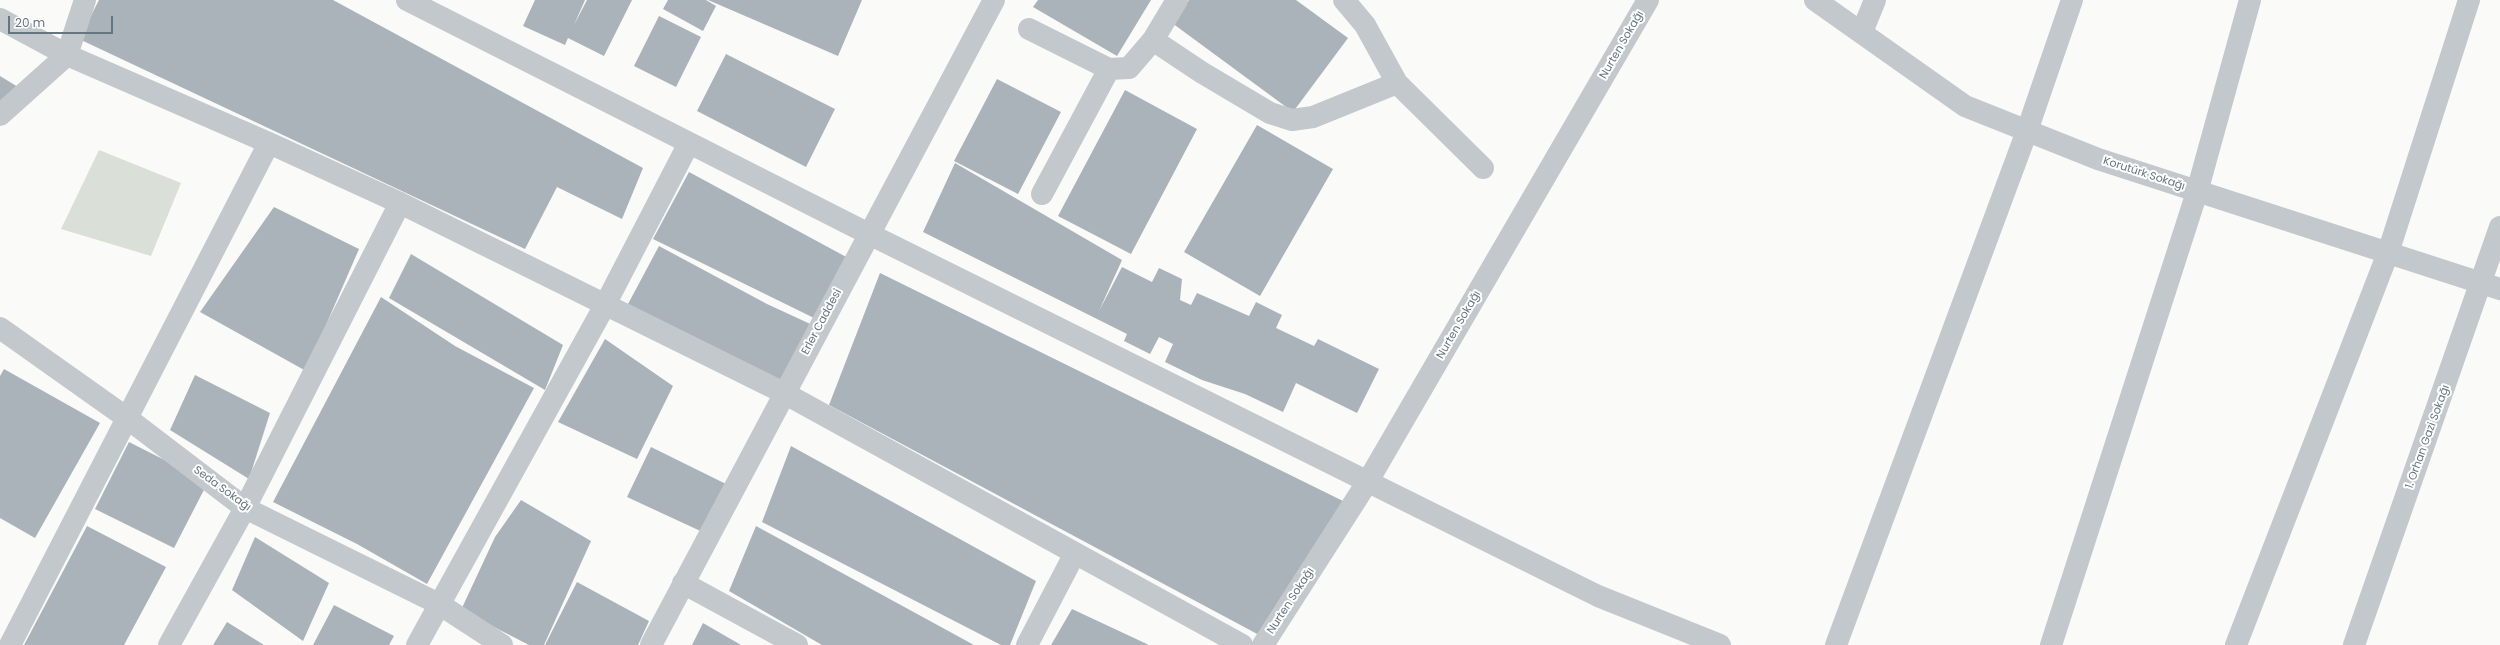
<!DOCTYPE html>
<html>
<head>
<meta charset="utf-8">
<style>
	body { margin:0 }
	#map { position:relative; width:2500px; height:645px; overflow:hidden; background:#fafaf8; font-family:Poppins,sans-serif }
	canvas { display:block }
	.scale { position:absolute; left:8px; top:16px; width:105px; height:18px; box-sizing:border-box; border:2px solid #657683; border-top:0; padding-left:5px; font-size:12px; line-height:14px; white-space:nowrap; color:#657683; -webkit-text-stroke:3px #fff; paint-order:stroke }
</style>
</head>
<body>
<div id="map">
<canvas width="2500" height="645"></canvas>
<div class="scale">20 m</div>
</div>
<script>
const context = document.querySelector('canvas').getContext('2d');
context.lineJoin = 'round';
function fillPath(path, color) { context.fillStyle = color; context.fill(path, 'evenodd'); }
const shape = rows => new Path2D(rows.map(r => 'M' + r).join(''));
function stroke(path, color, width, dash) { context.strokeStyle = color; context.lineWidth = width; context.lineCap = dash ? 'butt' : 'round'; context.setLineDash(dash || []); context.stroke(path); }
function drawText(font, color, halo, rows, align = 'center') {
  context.font = font + ' Poppins,sans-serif'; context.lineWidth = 4; context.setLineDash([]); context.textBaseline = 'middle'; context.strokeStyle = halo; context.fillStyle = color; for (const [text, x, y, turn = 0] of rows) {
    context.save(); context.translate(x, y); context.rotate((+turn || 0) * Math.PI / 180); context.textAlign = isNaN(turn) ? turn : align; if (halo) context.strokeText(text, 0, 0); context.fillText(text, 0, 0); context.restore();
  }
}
fillPath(shape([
	[99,150,181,183,151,256,61,229]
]), '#dadfd7');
fillPath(shape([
	[99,0,333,0,643,168,622,219,557,187,525,249,79,39],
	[535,0,585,0,574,25,587,0,632,0,604,56,568,38,565,45,523,26],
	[668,0,706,0,716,6,703,31,663,9],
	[708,0,862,0,838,56],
	[1038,0,1151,0,1117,56,1033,7],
	[1189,0,1296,0,1348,38,1293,112,1172,23],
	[659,16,701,37,676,87,634,66],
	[726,54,835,109,806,167,697,111],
	[0,76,23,90,0,106],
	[997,79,1061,112,1018,194,954,161],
	[1125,90,1197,129,1131,254,1058,216],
	[1257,125,1333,169,1260,296,1184,252],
	[955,163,1122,260,1099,311,1122,267,1152,282,1159,268,1182,279,1180,300,1191,305,1197,293,1249,316,1256,302,1282,315,1276,328,1314,346,1318,339,1379,369,1357,413,1296,383,1283,412,1245,394,1202,380,1165,362,1173,344,1159,337,1150,354,1124,341,1127,334,923,232],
	[689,172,850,259,814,318,653,239],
	[274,207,359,249,306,371,200,312],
	[659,246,767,304,819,328,789,384,628,304],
	[411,254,563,345,545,390,389,298],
	[880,273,1343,501,1261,636,829,405],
	[381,297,455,346,534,388,427,584,357,544,273,502],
	[605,339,673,386,637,459,558,422],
	[4,369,100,423,35,538,0,518,0,376],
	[195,375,270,413,249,479,170,430],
	[129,442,208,482,174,548,95,509],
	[791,446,1036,581,1010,645,1001,645,762,522],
	[651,447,726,484,709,535,627,497],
	[521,500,591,541,544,645,529,645,461,610,495,537],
	[87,526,166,567,124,645,24,645],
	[756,526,974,645,822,645,729,591],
	[255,537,329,583,303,641,232,590],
	[577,582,649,621,638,645,545,645],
	[334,605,394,636,389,645,313,645],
	[1072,609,1149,645,1051,645],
	[227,622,264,645,213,645],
	[703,623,741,645,692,645]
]), '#aab3b9');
stroke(shape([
	[407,0,869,234,1598,596,1720,645],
	[1344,0,1365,25,1397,83,1483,168],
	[1815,0,1965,106,2098,159,2500,289],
	[0,19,67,55,269,143,400,203,784,393,1242,645],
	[1029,29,1109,69,1129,68,1153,40,1177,0],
	[1862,32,1875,0],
	[1153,40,1201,72,1270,113,1292,120,1313,117,1397,83],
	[0,115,67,55,85,0],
	[1042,194,1109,69],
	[0,328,127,418,245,508,439,604,502,645],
	[683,583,797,645],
	[10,645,269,143],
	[169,645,245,508,400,203],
	[417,645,605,305,689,143],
	[651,645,994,0],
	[1027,645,1075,553],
	[1263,645,1368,481,1648,0],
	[1836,645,2027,131,2072,0],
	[2051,645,2197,192,2250,0],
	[2236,645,2388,253,2469,0],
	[2354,645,2500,227]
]), '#c3c8cc', 22);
drawText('11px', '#657683', '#fff', [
	["Nurten Sokağı",1622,45,-60],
	["Korutürk Sokağı",2144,174,18],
	["Erler Caddesi",822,322,-62],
	["Nurten Sokağı",1459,325,-60],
	["1. Orhan Gazi Sokağı",2428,437,-70],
	["Seda Sokağı",222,489,36],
	["Nurten Sokağı",1291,601,-57]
]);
</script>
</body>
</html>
